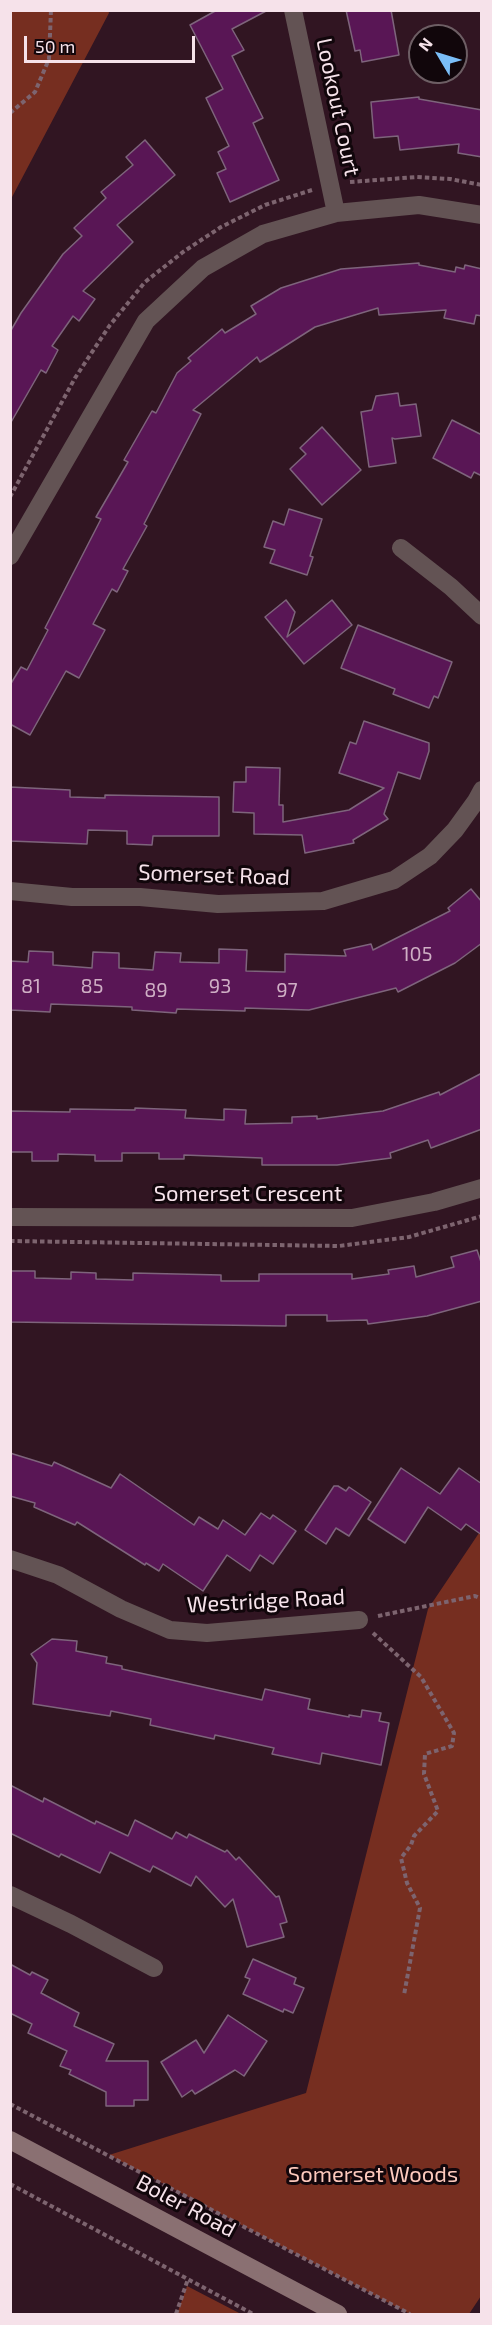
<!DOCTYPE html>
<html>
<head>
<meta charset="utf-8">
<style>
	body { margin:0 }
	#map { position:relative; width:492px; height:2325px; overflow:hidden; background:#311522; font-family:"Exo 2",sans-serif }
	canvas { display:block }
	.frame { position:absolute; inset:0; border:12px solid #f6e2ea; pointer-events:none }
	.north { position:absolute; left:408px; top:24px; width:60px; height:60px; box-sizing:border-box; background:#11060b; border:2px solid #6d5e64; border-radius:50%; rotate:308deg; font-size:16px; font-weight:700; line-height:24px; text-align:center; color:#f6e2ea }
	.north::after { content:''; display:block; margin:auto; width:21px; height:27px; background:#7bbef8; clip-path:polygon(50% 0,100% 100%,50% 72%,0 100%) }
	.scale { position:absolute; left:24px; top:36px; width:171px; height:27px; box-sizing:border-box; border:3px solid #f6e2ea; border-top:0; padding-left:8px; font-size:18px; line-height:21px; white-space:nowrap; color:#f6e2ea; -webkit-text-stroke:4px #11060b; paint-order:stroke }
</style>
</head>
<body>
<div id="map">
<canvas width="492" height="2325"></canvas>
<div class="frame"></div>
<div class="north">N</div>
<div class="scale">50 m</div>
</div>
<script>
const context = document.querySelector('canvas').getContext('2d');
context.lineJoin = 'round';
function fillPath(path, color) { context.fillStyle = color; context.fill(path, 'evenodd'); }
const shape = rows => new Path2D(rows.map(r => 'M' + r).join(''));
function stroke(path, color, width, dash) { context.strokeStyle = color; context.lineWidth = width; context.lineCap = dash ? 'butt' : 'round'; context.setLineDash(dash || []); context.stroke(path); }
function drawText(font, color, halo, rows, align = 'center') {
  context.font = font + ' "Exo 2",sans-serif'; context.lineWidth = 6; context.setLineDash([]); context.textBaseline = 'middle'; context.strokeStyle = halo; context.fillStyle = color; for (const [text, x, y, turn = 0] of rows) {
    context.save(); context.translate(x, y); context.rotate((+turn || 0) * Math.PI / 180); context.textAlign = isNaN(turn) ? turn : align; if (halo) context.strokeText(text, 0, 0); context.fillText(text, 0, 0); context.restore();
  }
}
fillPath(shape([
	[11,10,108,10,109,13,11,199],
	[481,1530,481,2296,469,2314,410,2314,109,2155,306,2093,428,1609],
	[187,2286,241,2314,177,2314]
]), '#762e20');
const building = shape([
	[217,10,268,10,232,29,244,50,232,56,263,118,253,123,279,180,230,202,217,173,226,169,218,152,229,146,206,98,223,89,190,25,217,10],
	[346,10,391,10,399,55,362,62,360,50,355,51,346,10],
	[419,97,419,99,482,110,482,157,458,153,459,144,400,150,398,136,374,138,371,102,419,97],
	[145,140,175,175,117,225,133,242,83,291,95,299,79,321,73,316,52,346,58,350,46,373,41,370,10,424,10,332,21,313,63,254,82,236,74,228,106,198,101,192,133,165,126,157,145,140],
	[419,263,419,265,455,272,456,267,464,269,465,265,482,269,482,316,476,315,474,324,444,318,446,310,379,315,378,308,315,327,260,362,257,357,193,410,201,414,144,524,147,526,123,569,128,571,117,592,112,589,93,624,105,630,79,678,66,671,30,735,10,724,10,685,21,667,27,670,48,630,45,628,101,519,96,517,128,462,124,460,152,411,156,413,177,373,191,361,188,358,222,329,225,333,256,314,251,306,281,288,341,269,419,263],
	[398,393,400,406,416,404,421,436,395,439,392,438,396,463,369,467,361,412,372,410,376,396,398,393],
	[452,420,482,435,482,476,474,472,471,478,433,458,452,420],
	[322,427,361,470,322,505,290,469,306,454,300,448,322,427],
	[289,509,322,519,310,556,313,557,307,575,270,563,275,550,264,547,273,521,284,525,289,509],
	[286,600,295,612,287,637,332,600,352,625,304,664,265,617,286,600],
	[358,625,452,662,438,698,434,696,429,708,393,694,395,689,341,668,358,625],
	[364,721,429,743,429,751,420,779,398,772,384,814,388,819,353,840,354,843,305,853,302,835,254,834,254,813,233,812,234,782,246,782,246,767,280,768,279,805,283,805,283,822,349,810,384,788,339,773,350,742,356,744,364,721],
	[10,787,70,790,70,797,105,798,105,795,219,797,219,836,153,836,152,845,127,844,127,831,88,830,87,844,10,841,10,787],
	[471,889,482,902,482,943,455,963,398,992,396,988,309,1010,245,1008,245,1011,177,1009,176,1013,132,1010,132,1007,51,1004,50,1012,10,1010,10,961,28,962,29,951,53,952,53,965,92,968,93,952,119,953,119,968,153,970,155,952,181,953,180,962,219,963,219,949,247,950,246,971,285,972,285,954,346,956,344,950,371,944,373,950,450,911,448,908,471,889],
	[482,1073,482,1129,431,1148,428,1140,390,1153,391,1158,337,1165,262,1165,262,1158,184,1155,184,1159,159,1159,159,1153,122,1153,122,1161,95,1161,95,1155,58,1154,58,1161,32,1161,32,1152,10,1152,10,1111,70,1112,70,1109,135,1110,135,1108,186,1110,185,1118,224,1120,224,1109,246,1110,245,1124,292,1123,292,1117,317,1116,317,1119,383,1111,439,1092,440,1095,482,1073],
	[477,1250,482,1265,482,1301,427,1316,368,1324,367,1320,327,1321,327,1315,286,1315,286,1326,10,1322,10,1271,35,1271,35,1278,71,1279,71,1272,96,1273,96,1279,133,1280,133,1273,221,1275,221,1281,259,1281,259,1274,352,1274,352,1279,389,1274,388,1270,414,1266,416,1277,454,1267,451,1257,477,1250],
	[10,1453,52,1466,54,1462,111,1488,120,1474,194,1525,199,1517,218,1529,223,1520,245,1535,261,1513,270,1519,273,1515,296,1531,273,1564,260,1555,250,1571,227,1555,203,1591,163,1564,159,1571,146,1563,145,1565,77,1522,75,1525,34,1507,35,1503,10,1496,10,1453],
	[401,1468,440,1494,459,1468,482,1484,482,1535,466,1524,461,1530,428,1507,405,1543,368,1519,401,1468],
	[334,1486,338,1486,346,1491,349,1487,371,1502,349,1536,336,1528,326,1544,305,1530,334,1486],
	[52,1639,77,1641,76,1651,107,1657,106,1663,122,1666,122,1669,262,1700,265,1689,310,1699,308,1709,349,1717,349,1715,361,1717,362,1710,381,1713,379,1721,389,1723,381,1765,322,1753,320,1764,272,1754,274,1748,215,1735,214,1739,150,1725,151,1719,111,1711,110,1716,33,1704,37,1663,31,1654,52,1639],
	[10,1785,43,1802,44,1798,95,1824,96,1821,128,1836,135,1820,172,1839,176,1832,187,1838,189,1834,225,1852,227,1850,236,1860,239,1857,276,1897,279,1896,287,1922,280,1924,284,1937,247,1947,233,1899,225,1907,196,1876,191,1886,153,1866,150,1872,110,1852,100,1873,61,1854,59,1857,10,1833,10,1785],
	[253,1959,296,1978,294,1984,304,1988,293,2013,284,2009,283,2012,243,1994,250,1979,245,1977,253,1959],
	[10,1964,30,1975,32,1972,48,1980,41,1993,79,2013,74,2026,114,2044,106,2061,148,2061,148,2100,134,2100,134,2106,106,2106,106,2092,69,2074,71,2070,60,2066,67,2051,28,2033,32,2024,10,2013,10,1964],
	[228,2015,267,2041,244,2076,235,2070,195,2094,192,2090,182,2097,161,2062,196,2040,204,2053,228,2015]
]);
fillPath(building, '#591655');
stroke(building, '#7e647c', 1.5);
stroke(shape([
	[10,113,35,92,49,59,51,10],
	[350,182,417,177,450,179,482,185],
	[10,497,75,378,110,325,145,282,183,252,221,227,265,205,312,190],
	[10,1241,339,1246,409,1237,482,1216],
	[378,1616,475,1596,482,1599],
	[373,1633,421,1677,454,1733,452,1746,425,1754,424,1774,438,1811,414,1836,411,1845,401,1858,407,1883,420,1908,404,1995],
	[10,2104,410,2314],
	[10,2184,253,2314],
	[176,2314,188,2279]
]), '#7d646f', 4, [4.5, 3]);
stroke(shape([
	[293,10,336,213],
	[401,548,451,587,482,616],
	[10,556,146,321,203,268,263,234,336,213,419,205,482,215],
	[10,891,72,897,140,897,218,904,323,901,394,880,430,856,455,830,476,801,482,790],
	[10,1217,352,1218,434,1202,482,1188],
	[10,1559,58,1575,121,1609,170,1630,207,1633,359,1620],
	[10,1895,71,1924,154,1968]
]), '#635354', 18);
stroke(shape([
	[10,2140,338,2314]
]), '#8a7072', 18);
drawText('20px', '#cfafc5', null, [
	["105",417,954],
	["81",31,986],
	["85",92,986],
	["93",220,986],
	["89",156,990],
	["97",287,990]
]);
drawText('22px', '#f6e2ea', '#11060b', [
	["Lookout Court",338,107,78],
	["Somerset Road",214,875,2],
	["Somerset Crescent",248,1194],
	["Westridge Road",266,1601,-3],
	["Boler Road",186,2206,28]
]);
drawText('22px', '#fdc9bd', '#11060b', [
	["Somerset Woods",373,2175]
]);
</script>
</body>
</html>
